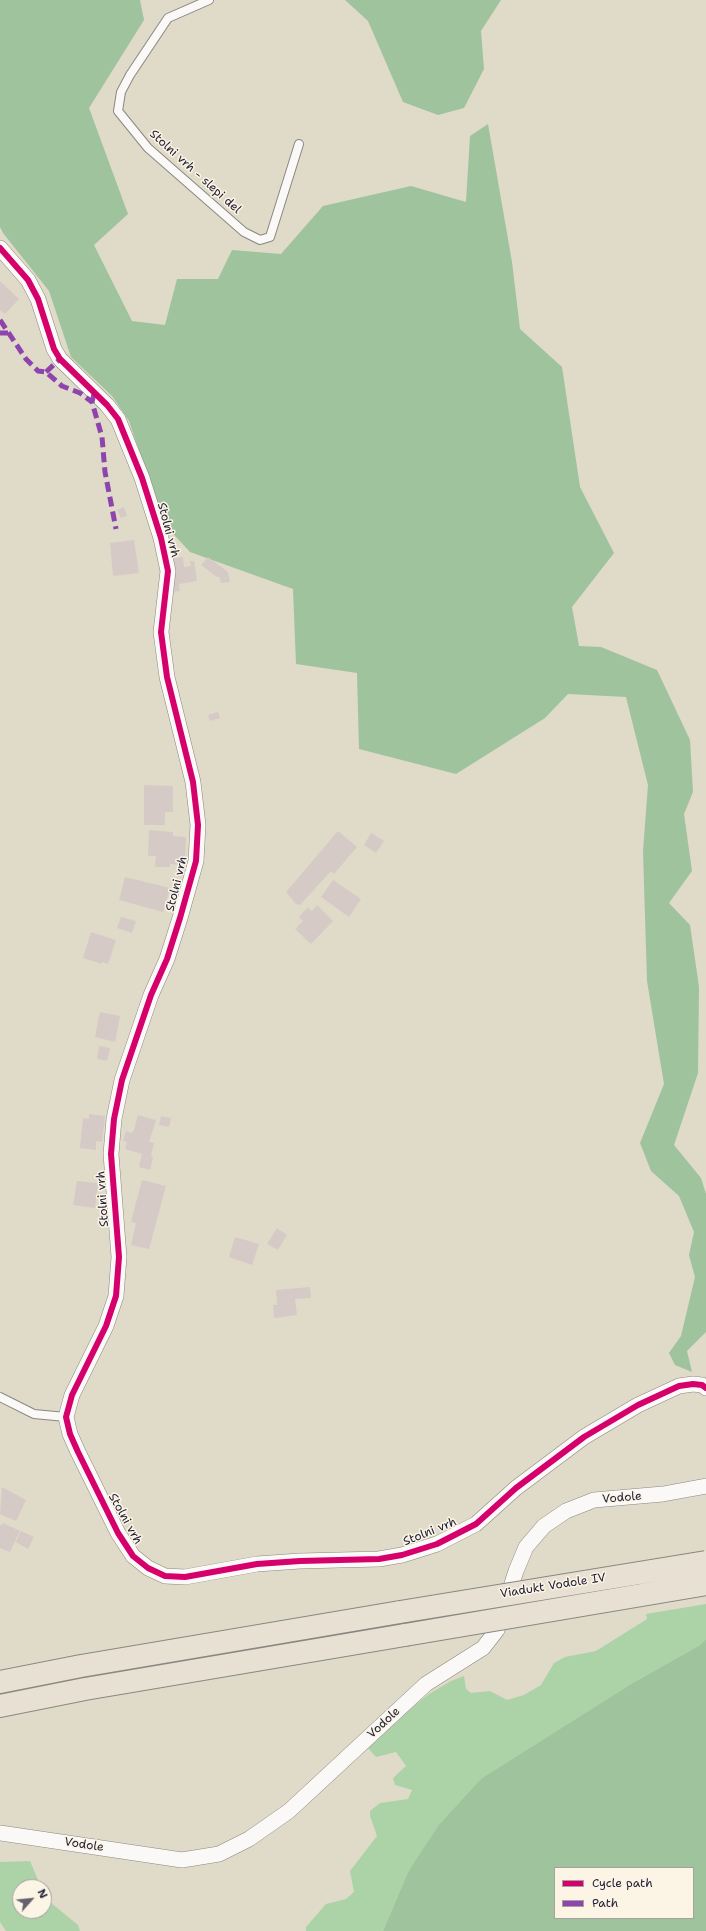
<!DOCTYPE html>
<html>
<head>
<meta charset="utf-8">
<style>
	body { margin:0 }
	#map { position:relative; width:706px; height:1931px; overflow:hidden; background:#e0dac8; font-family:"Shantell Sans",sans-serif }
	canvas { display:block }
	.legend { position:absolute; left:554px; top:1867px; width:140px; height:52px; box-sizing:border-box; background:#fcf5e5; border:1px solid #a5a1a1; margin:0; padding:5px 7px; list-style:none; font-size:12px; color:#22223b }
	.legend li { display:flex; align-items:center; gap:8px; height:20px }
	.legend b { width:20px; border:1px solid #a5a1a1 }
	.north { position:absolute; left:12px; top:1879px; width:40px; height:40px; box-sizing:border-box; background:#fcf5e5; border:1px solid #a5a1a1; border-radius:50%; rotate:63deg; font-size:11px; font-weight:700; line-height:16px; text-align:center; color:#22223b }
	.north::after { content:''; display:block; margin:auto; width:14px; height:18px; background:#64626c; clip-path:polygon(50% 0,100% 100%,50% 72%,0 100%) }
</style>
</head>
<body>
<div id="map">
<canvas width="706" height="1931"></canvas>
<ul class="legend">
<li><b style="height:5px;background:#d6006c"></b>Cycle path</li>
<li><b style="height:5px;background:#8e44ad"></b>Path</li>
</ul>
<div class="north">N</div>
</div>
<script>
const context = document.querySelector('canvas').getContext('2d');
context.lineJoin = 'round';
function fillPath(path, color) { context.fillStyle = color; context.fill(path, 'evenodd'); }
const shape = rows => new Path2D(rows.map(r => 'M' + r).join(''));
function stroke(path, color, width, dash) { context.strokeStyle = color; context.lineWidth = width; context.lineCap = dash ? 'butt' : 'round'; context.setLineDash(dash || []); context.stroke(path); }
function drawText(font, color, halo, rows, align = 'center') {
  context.font = font + ' "Shantell Sans",sans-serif'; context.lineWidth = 3; context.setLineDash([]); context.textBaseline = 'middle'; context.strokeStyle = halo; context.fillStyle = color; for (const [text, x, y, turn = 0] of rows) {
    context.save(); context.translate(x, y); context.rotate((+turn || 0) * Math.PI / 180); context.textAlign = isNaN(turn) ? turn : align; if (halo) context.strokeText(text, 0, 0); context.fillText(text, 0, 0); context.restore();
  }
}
fillPath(shape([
	[706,1604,706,1639,700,1645,631,1684,482,1778,408,1872,383,1931,306,1931,306,1927,326,1904,346,1899,354,1892,350,1871,377,1836,370,1816,370,1811,380,1803,408,1799,412,1790,395,1785,393,1778,406,1766,396,1752,376,1757,368,1748,383,1731,429,1694,451,1681,464,1676,466,1689,471,1693,490,1691,507,1700,524,1695,541,1685,554,1663,565,1657,596,1651,647,1619,646,1614],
	[30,1861,41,1887,20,1887,20,1911,44,1911,44,1894,45,1898,78,1925,80,1931,6,1931,0,1922,0,1862]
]), '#acd3a7');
fillPath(shape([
	[0,0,140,0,144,20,89,108,128,214,94,245,132,321,165,325,177,279,218,279,232,250,281,254,323,206,411,186,466,202,470,136,488,124,512,262,520,329,562,367,580,487,614,553,572,607,579,646,601,647,657,670,690,740,693,792,684,814,692,871,669,903,690,925,699,987,698,1073,674,1145,701,1178,706,1194,706,1332,687,1351,692,1372,675,1365,669,1353,681,1336,695,1277,689,1255,694,1232,679,1196,651,1171,640,1143,664,1084,647,981,643,851,648,785,626,697,568,694,545,718,456,774,359,749,357,673,296,664,293,589,190,552,164,524,129,421,112,396,71,357,49,291,3,233,0,227],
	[345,0,501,0,481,31,484,69,464,108,438,115,403,102,368,21],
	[706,1639,706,1931,383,1931,408,1872,439,1825,482,1778,631,1684,700,1645],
	[555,1868,693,1868,693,1918,555,1918]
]), '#9fc39c');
fillPath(shape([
	[0,281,19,299,5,314,0,310],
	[124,507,127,516,121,518,117,510],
	[134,540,139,573,113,576,110,543],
	[183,557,184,567,191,566,190,561,194,561,197,581,179,584,180,591,172,592,169,559],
	[208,557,228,572,230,582,221,583,219,576,217,577,201,565],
	[218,712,220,718,210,721,208,715],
	[144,785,173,786,173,812,165,812,165,825,144,825],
	[149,830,173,832,173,836,186,837,185,865,170,864,170,867,155,867,156,856,148,856],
	[338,831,357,847,334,874,331,871,300,905,296,904,286,892],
	[371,833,384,841,376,853,364,845],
	[125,877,170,888,163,912,119,900],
	[333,880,361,899,349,917,321,897],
	[317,905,333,921,311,944,295,929,303,921,299,917,308,907,312,911],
	[121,917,136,921,132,933,117,928],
	[91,932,116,940,108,964,102,962,102,964,83,958],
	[100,1012,120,1016,115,1042,95,1037],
	[99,1046,110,1048,107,1061,97,1059],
	[89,1114,105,1116,102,1142,96,1141,96,1150,80,1148,83,1118,89,1119],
	[138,1115,156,1120,149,1142,154,1143,151,1156,153,1157,150,1170,139,1167,142,1154,125,1149,127,1142,123,1141,126,1131,132,1133,134,1130],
	[161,1116,171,1118,169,1127,159,1125],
	[142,1180,166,1186,149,1249,131,1245,136,1223,131,1222],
	[77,1181,98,1183,95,1208,73,1205],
	[277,1228,287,1235,278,1250,267,1244],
	[235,1237,259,1244,252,1265,229,1257],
	[310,1287,311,1298,295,1299,297,1315,274,1318,273,1305,277,1305,276,1290],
	[2,1487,26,1500,16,1521,0,1514],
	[3,1523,20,1531,10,1552,0,1548,0,1526],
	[21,1531,34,1537,28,1549,16,1542]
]), '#d6cac7');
const lane = shape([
	[209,0,168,18,130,75,121,92,118,111,148,148,244,232,260,240,270,237,299,144],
	[0,1397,34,1414,66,1417]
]);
const street = shape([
	[0,248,28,280,38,299,54,349,60,359,107,405,118,419,142,478,161,538,168,571,161,632,167,677,193,782,198,825,196,861,180,918,167,959,151,995,122,1080,114,1119,111,1154,119,1257,116,1296,106,1326,72,1395,66,1417,70,1434,78,1452,118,1533,133,1556,148,1568,165,1576,185,1577,257,1564,300,1561,379,1559,402,1555,437,1544,476,1524,516,1488,584,1437,638,1405,679,1386,693,1384,702,1385,706,1388],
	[0,1833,182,1860,219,1854,249,1839,289,1811,426,1684,483,1648,497,1630,516,1571,526,1547,544,1526,566,1511,594,1500,663,1494,706,1486]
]);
const highway = shape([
	[0,1682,81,1666,400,1612],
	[0,1706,85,1689,405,1635]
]);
stroke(lane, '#8a8782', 10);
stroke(street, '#8a8782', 16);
stroke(highway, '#8a8782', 24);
stroke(lane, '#faf9f7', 8);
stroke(street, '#faf9f7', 15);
stroke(highway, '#e8e1d3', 22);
const highwayBridge = shape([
	[400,1612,706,1562],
	[405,1635,706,1584]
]);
stroke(highwayBridge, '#8a8782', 24, []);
stroke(highwayBridge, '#e8e1d3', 22);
stroke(shape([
	[0,320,26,359,38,371,46,372,62,386,80,393,92,402],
	[0,333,8,333],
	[46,372,60,359],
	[94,394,92,402,102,437,105,472,116,529]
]), '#8e44ad', 5, [10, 5]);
stroke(shape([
	[0,248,28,280,38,299,54,349,60,359,107,405,118,419,142,478,161,538,168,571,161,632,167,677,193,782,198,825,196,861,180,918,167,959,151,995,122,1080,114,1119,111,1154,119,1257,116,1296,106,1326,72,1395,66,1417,70,1434,78,1452,118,1533,133,1556,148,1568,165,1576,185,1577,257,1564,300,1561,379,1559,402,1555,437,1544,476,1524,516,1488,584,1437,638,1405,679,1386,693,1384,702,1385,706,1388]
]), '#d6006c', 6);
drawText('12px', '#22223b', '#fcf5e5', [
	["Stolni vrh - slepi del",195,172,42],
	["Stolni vrh",168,530,75],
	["Stolni vrh",177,884,-76],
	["Stolni vrh",103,1199,-94],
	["Vodole",622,1498,-5],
	["Stolni vrh",125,1519,61],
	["Stolni vrh",430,1532,-22],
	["Viadukt Vodole IV",553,1586,-9],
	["Vodole",384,1723,-43],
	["Vodole",84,1845,8]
]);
</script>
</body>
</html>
